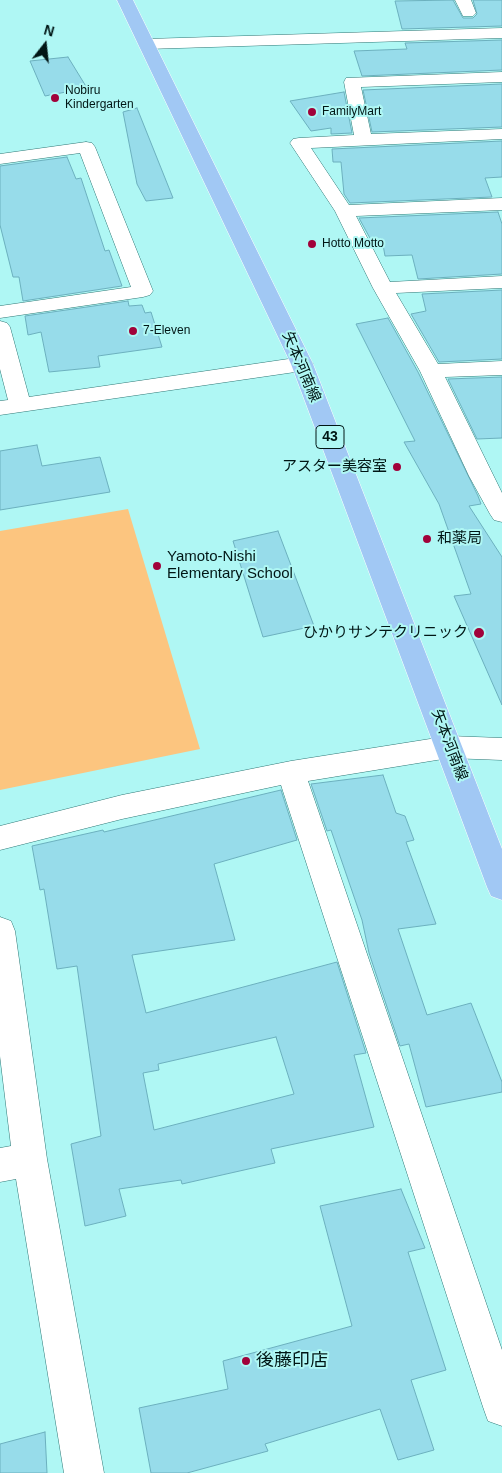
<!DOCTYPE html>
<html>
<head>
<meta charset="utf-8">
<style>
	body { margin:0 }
	#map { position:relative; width:502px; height:1473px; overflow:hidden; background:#aff7f4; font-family:Helvetica,sans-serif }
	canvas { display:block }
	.north { position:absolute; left:20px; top:20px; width:50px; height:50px; -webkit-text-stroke:4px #aff7f4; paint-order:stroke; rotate:16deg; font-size:14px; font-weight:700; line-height:20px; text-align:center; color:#001615 }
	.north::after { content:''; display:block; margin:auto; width:18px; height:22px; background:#001615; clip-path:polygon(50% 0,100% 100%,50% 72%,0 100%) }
</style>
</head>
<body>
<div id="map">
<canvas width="502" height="1473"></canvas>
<div class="north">N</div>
</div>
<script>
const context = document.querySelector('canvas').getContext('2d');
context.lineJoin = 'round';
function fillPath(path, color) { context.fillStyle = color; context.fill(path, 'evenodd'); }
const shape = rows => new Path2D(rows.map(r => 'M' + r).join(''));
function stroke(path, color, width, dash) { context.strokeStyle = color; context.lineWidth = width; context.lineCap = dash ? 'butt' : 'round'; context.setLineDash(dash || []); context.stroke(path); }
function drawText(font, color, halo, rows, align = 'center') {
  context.font = font + ' Helvetica,"Noto Sans JP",sans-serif'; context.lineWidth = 4; context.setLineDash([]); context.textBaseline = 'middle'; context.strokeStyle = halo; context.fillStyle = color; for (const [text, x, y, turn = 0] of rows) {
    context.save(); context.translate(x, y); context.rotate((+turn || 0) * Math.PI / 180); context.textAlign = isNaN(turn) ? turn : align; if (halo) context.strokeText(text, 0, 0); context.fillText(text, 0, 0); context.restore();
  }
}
fillPath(shape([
	[128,509,200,749,0,790,0,531]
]), '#fcc57f');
const building = shape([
	[453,0,463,18,473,18,477,14,473,0,502,0,502,26,402,29,395,1,453,0],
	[502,40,502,70,362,76,354,51,407,49,405,43,502,40],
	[68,57,87,88,45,96,30,61,68,57],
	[502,84,502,127,372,132,363,90,502,84],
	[344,92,352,133,331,134,331,128,311,131,290,101,344,92],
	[137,108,173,198,146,201,137,184,123,112,137,108],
	[502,141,502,177,485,178,492,197,350,203,344,194,341,162,333,162,332,149,502,141],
	[67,157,76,179,81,178,105,251,109,250,122,286,23,301,19,277,13,277,0,225,0,166,67,157],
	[498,212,502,224,502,274,418,279,412,255,385,256,382,239,371,240,359,218,498,212],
	[502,290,502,359,439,362,411,314,426,311,422,294,502,290],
	[128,301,129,306,142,305,145,313,151,312,162,347,98,356,100,367,49,372,41,332,28,335,25,316,128,301],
	[388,318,418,372,478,496,481,504,469,506,502,557,502,705,454,596,471,594,439,504,404,442,415,441,356,324,388,318],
	[502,377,502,438,477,439,448,379,502,377],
	[37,445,42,466,100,457,110,492,0,510,0,451,37,445],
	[278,531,314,626,263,637,233,541,278,531],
	[383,775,396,813,405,816,414,840,406,842,436,924,398,929,427,1015,471,1003,502,1082,502,1092,426,1107,409,1044,400,1046,369,953,362,920,331,830,327,831,311,784,383,775],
	[281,790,297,840,214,864,235,940,132,955,146,1013,337,962,366,1053,354,1055,374,1127,271,1149,275,1163,182,1184,181,1180,119,1189,126,1216,85,1226,71,1144,101,1136,77,966,57,969,44,889,40,890,32,846,103,830,104,832,281,790],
	[276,1037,294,1094,154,1130,143,1073,159,1070,158,1064,276,1037],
	[401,1189,425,1248,408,1252,446,1370,411,1380,434,1450,398,1460,380,1409,265,1444,268,1451,187,1473,151,1473,139,1408,228,1389,223,1361,352,1326,320,1206,401,1189],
	[45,1432,47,1473,0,1473,0,1444,45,1432]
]);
fillPath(building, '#97dcea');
stroke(building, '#6cb0be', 1);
const minor = shape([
	[455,0,471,0,476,13,473,16,463,16,455,0],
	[502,28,502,38,147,49,141,47,139,44,141,41,147,39,502,28],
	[502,72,502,82,361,87,371,134,502,129,502,139,311,148,349,205,502,198,502,210,356,216,390,282,502,276,502,288,396,293,438,364,502,361,502,375,445,377,502,493,502,522,494,520,490,514,469,476,420,371,373,288,335,211,290,143,293,139,299,138,354,135,344,82,346,78,502,72],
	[86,142,92,143,95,147,153,291,150,295,143,297,0,318,0,306,131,287,80,153,0,164,0,154,86,142],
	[0,321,7,323,10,327,29,397,302,357,310,359,313,364,310,369,302,371,0,415,0,401,8,400,0,369,0,321],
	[449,736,502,738,502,760,449,758,308,781,502,1350,502,1426,488,1421,483,1407,281,785,122,819,0,850,0,826,122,795,291,761,449,736],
	[0,917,11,921,15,931,47,1159,104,1473,64,1473,16,1179,0,1182,0,1148,11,1146,0,1056,0,917]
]);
const major = shape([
	[117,0,133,0,313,364,502,849,502,900,491,896,487,887,291,364,117,0]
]);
stroke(minor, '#307876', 1);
stroke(major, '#fff', 1);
fillPath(minor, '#fff');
fillPath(major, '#a1c8f4');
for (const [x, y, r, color] of [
	[55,98,5,"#a1023a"],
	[312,112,5,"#a1023a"],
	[312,244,5,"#a1023a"],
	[133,331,5,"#a1023a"],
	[397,467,5,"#a1023a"],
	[427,539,5,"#a1023a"],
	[157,566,5,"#a1023a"],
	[479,633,6,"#a1023a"],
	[246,1361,5,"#a1023a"]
]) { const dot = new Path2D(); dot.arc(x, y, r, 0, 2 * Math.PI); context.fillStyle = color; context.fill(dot); stroke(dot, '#aff7f4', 2); }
drawText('12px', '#001615', '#aff7f4', [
	["Nobiru",65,91],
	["Kindergarten",65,105],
	["FamilyMart",322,112],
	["Hotto Motto",322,244],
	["7-Eleven",143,331]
], 'left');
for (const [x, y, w] of [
	[330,437,28]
]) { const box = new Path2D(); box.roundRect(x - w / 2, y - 11.5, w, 23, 4); context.fillStyle = '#aff7f4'; context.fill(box); stroke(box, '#001615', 1); }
drawText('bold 14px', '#001615', null, [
	["43",330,437]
]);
drawText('15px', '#001615', '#aff7f4', [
	["矢本河南線",301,367,67],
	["矢本河南線",449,745,69]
]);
drawText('15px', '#001615', '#aff7f4', [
	["アスター美容室",387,467],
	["和薬局",437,539,"left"],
	["Yamoto-Nishi",167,557,"left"],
	["Elementary School",167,574,"left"],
	["ひかりサンテクリニック",468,633]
], 'right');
drawText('18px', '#001615', '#aff7f4', [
	["後藤印店",256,1361]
], 'left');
</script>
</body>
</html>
